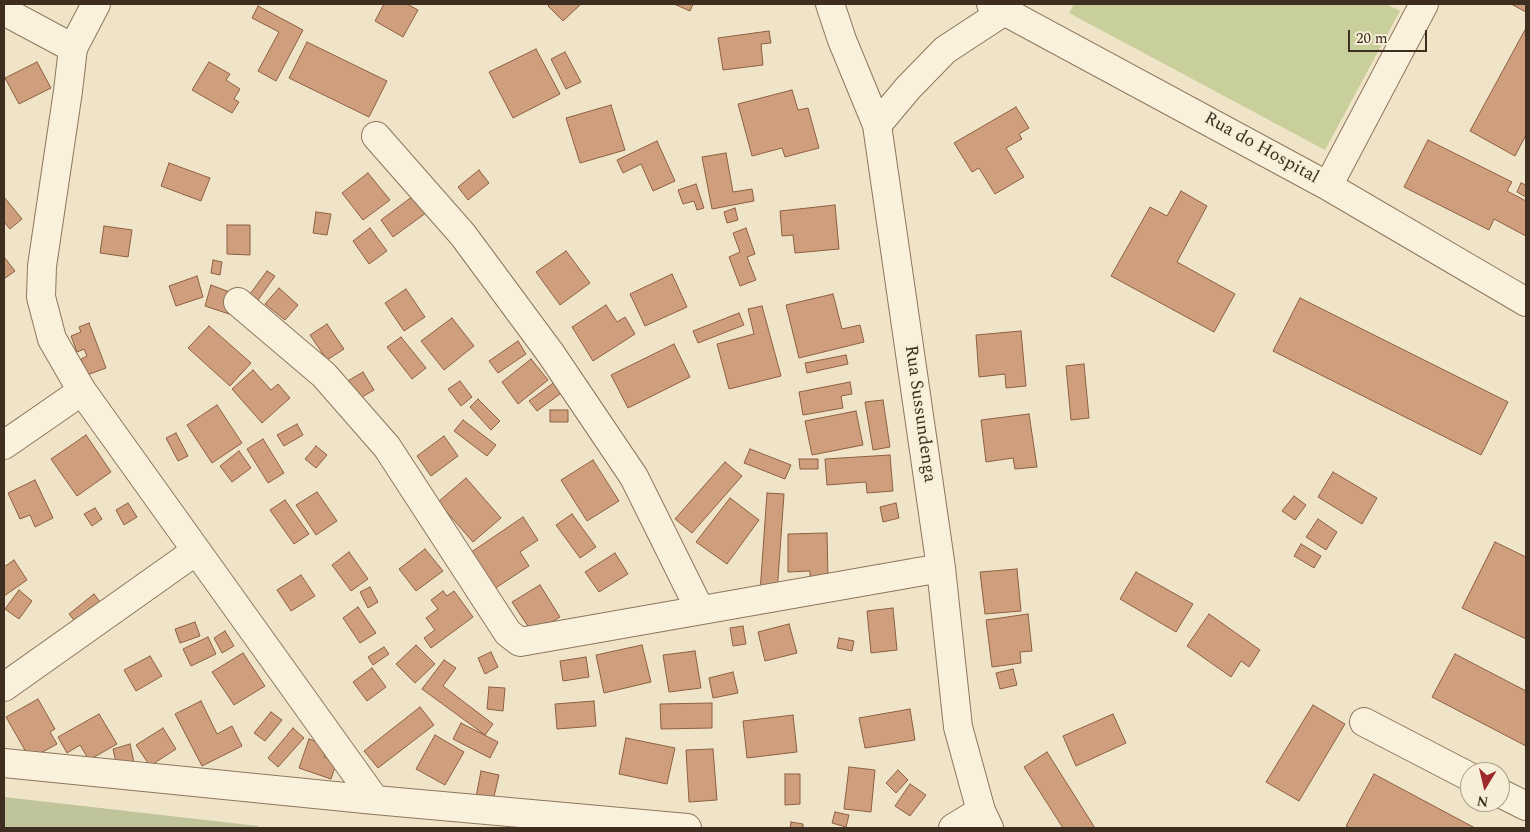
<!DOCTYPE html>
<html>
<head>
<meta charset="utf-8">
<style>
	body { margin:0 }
	#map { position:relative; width:1530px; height:832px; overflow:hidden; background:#f0e4c8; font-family:Spectral,serif }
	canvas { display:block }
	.frame { position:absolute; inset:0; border:5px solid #3d2e20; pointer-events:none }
	.north { position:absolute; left:1460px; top:762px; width:50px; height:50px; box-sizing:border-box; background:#f7eed8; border:1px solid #ada18e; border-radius:50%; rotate:189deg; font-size:14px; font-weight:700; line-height:20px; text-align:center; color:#3d2e20 }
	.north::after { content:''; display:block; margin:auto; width:18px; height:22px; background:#9e2a2b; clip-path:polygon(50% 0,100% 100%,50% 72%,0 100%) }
	.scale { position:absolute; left:1348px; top:30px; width:79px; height:22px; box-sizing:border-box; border:2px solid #3d2e20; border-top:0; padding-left:6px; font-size:15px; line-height:18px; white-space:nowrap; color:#3d2e20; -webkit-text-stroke:4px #f7eed8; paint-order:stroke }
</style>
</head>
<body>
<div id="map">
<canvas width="1530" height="832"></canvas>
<div class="frame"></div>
<div class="north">N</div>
<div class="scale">20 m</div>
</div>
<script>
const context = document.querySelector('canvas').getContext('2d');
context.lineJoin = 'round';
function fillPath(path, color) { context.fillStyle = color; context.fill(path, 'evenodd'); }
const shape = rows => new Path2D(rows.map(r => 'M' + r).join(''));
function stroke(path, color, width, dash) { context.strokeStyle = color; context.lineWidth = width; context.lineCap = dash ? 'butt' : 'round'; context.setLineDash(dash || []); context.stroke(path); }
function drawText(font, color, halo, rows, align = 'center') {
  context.font = font + ' Spectral,serif'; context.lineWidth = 4.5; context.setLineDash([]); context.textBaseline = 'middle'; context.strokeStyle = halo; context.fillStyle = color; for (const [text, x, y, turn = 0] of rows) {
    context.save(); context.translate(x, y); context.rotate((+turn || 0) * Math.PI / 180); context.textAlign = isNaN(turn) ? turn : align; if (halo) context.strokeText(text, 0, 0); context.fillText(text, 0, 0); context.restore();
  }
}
fillPath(shape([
	[1074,4,1386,4,1400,11,1325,150,1069,13]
]), '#c9cf9b');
fillPath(shape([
	[4,797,258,826,259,828,4,828]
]), '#bfc49a');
const building = shape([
	[384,4,407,4,418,10,403,37,375,21,384,4],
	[550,4,581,4,563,21,548,6,550,4],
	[674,4,693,4,690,11,674,4],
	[1511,4,1526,4,1526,12,1511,4],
	[258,6,303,30,276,81,258,71,279,32,252,18,258,6],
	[1526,28,1526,135,1515,156,1470,131,1526,28],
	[769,31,771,43,761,44,763,65,723,70,718,38,769,31],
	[307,42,387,81,369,117,289,78,307,42],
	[536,49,560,94,513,118,489,72,536,49],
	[565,52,581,82,566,89,551,59,565,52],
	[37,62,51,88,19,104,5,78,37,62],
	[209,62,230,74,226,80,240,89,234,99,239,102,232,113,192,90,209,62],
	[792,90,798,110,808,108,819,148,785,157,782,148,752,156,738,104,792,90],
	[611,105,625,150,580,163,566,118,611,105],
	[1016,107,1029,128,1019,134,1022,139,1006,148,1024,177,995,194,979,168,972,172,954,143,1016,107],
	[1428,140,1512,182,1507,191,1526,201,1526,236,1494,219,1489,230,1404,187,1428,140],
	[657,141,675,181,653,191,641,164,623,173,617,160,657,141],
	[726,153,733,192,752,189,754,201,712,209,702,157,726,153],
	[169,163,210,178,201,201,161,186,169,163],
	[479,170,489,183,468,200,458,187,479,170],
	[368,173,390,200,363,220,342,193,368,173],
	[1521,183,1526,185,1526,197,1517,192,1521,183],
	[696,184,704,208,697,210,694,201,683,204,678,190,696,184],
	[1181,191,1207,206,1177,262,1235,294,1214,332,1111,276,1150,207,1167,216,1181,191],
	[417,193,430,210,393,237,381,220,417,193],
	[4,197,22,219,10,229,4,222,4,197],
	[835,205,839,249,795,253,793,235,782,236,780,211,835,205],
	[735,208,738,220,727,223,724,212,735,208],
	[316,212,331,214,327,235,313,233,316,212],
	[227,225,250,225,250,255,227,254,227,225],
	[104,226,132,230,128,257,100,253,104,226],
	[370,228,387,251,369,264,353,241,370,228],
	[746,228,755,254,747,257,756,280,740,286,729,257,740,252,733,233,746,228],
	[566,251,590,283,560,305,536,272,566,251],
	[4,257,15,271,4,279,4,257],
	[213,260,222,262,220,275,211,273,213,260],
	[267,271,275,276,258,300,250,294,267,271],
	[672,274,687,307,645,326,630,294,672,274],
	[197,276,203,297,176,306,169,286,197,276],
	[211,285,235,294,229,314,205,306,211,285],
	[279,288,298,305,285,320,265,304,279,288],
	[406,289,425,317,404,331,385,303,406,289],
	[833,294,842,329,860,325,864,342,799,358,786,305,833,294],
	[1300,298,1508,402,1481,455,1273,351,1300,298],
	[606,305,617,322,625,317,635,334,593,361,572,327,606,305],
	[762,306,781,376,729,389,717,344,754,334,748,309,762,306],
	[739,313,744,325,698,343,693,331,739,313],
	[452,318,474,346,444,370,421,341,452,318],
	[89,323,106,368,87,375,81,359,87,356,84,349,77,352,71,336,81,332,79,327,89,323],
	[327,324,344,349,327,360,310,335,327,324],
	[209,326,251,363,230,386,188,348,209,326],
	[1021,331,1026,386,1006,388,1005,374,979,377,976,335,1021,331],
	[401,337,426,368,412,379,387,347,401,337],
	[518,341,526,354,498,373,489,361,518,341],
	[674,344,690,377,628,408,611,375,674,344],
	[846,355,848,364,807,373,805,363,846,355],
	[531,359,548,380,518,404,502,382,531,359],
	[1084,364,1089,418,1071,420,1066,366,1084,364],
	[253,370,271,390,278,384,290,398,262,423,232,389,253,370],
	[363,372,374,390,357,400,346,382,363,372],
	[460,381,472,397,461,406,448,389,460,381],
	[556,381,564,391,537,411,529,401,556,381],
	[850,382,852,394,841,396,843,408,803,415,799,392,850,382],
	[478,399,500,421,491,430,470,407,478,399],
	[883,400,890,447,873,450,865,402,883,400],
	[217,405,242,443,212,463,187,425,217,405],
	[550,410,568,410,568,422,550,422,550,410],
	[856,411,863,445,812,455,805,421,856,411],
	[1029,414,1037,467,1015,469,1013,458,986,462,981,420,1029,414],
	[463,420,496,445,487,456,454,431,463,420],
	[297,424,303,435,284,446,277,435,297,424],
	[176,433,188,456,178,461,166,438,176,433],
	[86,435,111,472,77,496,51,459,86,435],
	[444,436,458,456,431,476,417,456,444,436],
	[263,439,284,473,268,483,247,449,263,439],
	[316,446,327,455,316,468,305,459,316,446],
	[750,449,791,465,785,479,744,463,750,449],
	[239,451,251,468,232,482,220,466,239,451],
	[890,455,893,491,867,493,866,482,827,485,825,459,890,455],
	[799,459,818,459,818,469,800,469,799,459],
	[593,460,619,501,587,521,561,480,593,460],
	[725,462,742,476,692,533,675,519,725,462],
	[1333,472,1377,498,1362,524,1318,497,1333,472],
	[466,478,501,518,473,542,438,502,466,478],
	[35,480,53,518,35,527,30,515,20,519,8,493,35,480],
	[317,492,337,521,316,535,296,505,317,492],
	[767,493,784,494,777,593,760,592,767,493],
	[1294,496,1306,505,1295,520,1282,511,1294,496],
	[730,498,759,520,727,564,696,542,730,498],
	[285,500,309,534,294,544,270,510,285,500],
	[128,503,137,517,124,525,116,510,128,503],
	[896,503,899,518,883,522,880,507,896,503],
	[95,508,102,519,92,526,84,514,95,508],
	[572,514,596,547,580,558,556,525,572,514],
	[523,517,538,540,520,552,529,566,491,591,467,555,523,517],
	[1318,519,1337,532,1326,550,1306,537,1318,519],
	[827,533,828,577,810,577,810,571,788,572,788,534,827,533],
	[1495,542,1526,557,1526,639,1462,608,1495,542],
	[1301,544,1321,556,1314,568,1294,556,1301,544],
	[425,549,443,571,416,591,399,569,425,549],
	[349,552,368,579,351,591,332,565,349,552],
	[615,553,628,574,599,592,585,572,615,553],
	[14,560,27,580,4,596,4,567,14,560],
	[1017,569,1021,611,985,614,980,572,1017,569],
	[1136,572,1193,604,1176,632,1120,599,1136,572],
	[301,575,315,596,291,611,277,590,301,575],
	[540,585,560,617,533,634,512,602,540,585],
	[370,587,378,602,368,608,360,592,370,587],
	[19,590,32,601,19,619,5,609,19,590],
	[443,591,447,596,454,591,473,617,431,648,424,638,435,630,426,618,438,609,431,600,443,591],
	[94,594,103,606,78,625,69,614,94,594],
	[358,607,376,633,360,643,343,618,358,607],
	[893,608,897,650,871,653,867,611,893,608],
	[1028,614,1032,651,1020,652,1021,663,992,667,986,620,1028,614],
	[1209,614,1260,650,1249,667,1241,661,1231,677,1187,646,1209,614],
	[195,622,200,636,180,643,175,629,195,622],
	[789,624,797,653,765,661,758,632,789,624],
	[743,626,746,644,733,646,730,628,743,626],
	[225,631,234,646,222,653,214,638,225,631],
	[208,637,216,654,191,666,183,649,208,637],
	[839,638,854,641,852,651,837,648,839,638],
	[416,645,435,664,415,683,396,664,416,645],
	[642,645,651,682,604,693,596,655,642,645],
	[384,647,389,654,373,665,368,657,384,647],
	[695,651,701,688,669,692,663,655,695,651],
	[491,652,498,667,485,674,478,658,491,652],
	[243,653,265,686,234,705,212,672,243,653],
	[1455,654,1526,691,1526,746,1432,697,1455,654],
	[150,656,162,676,136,691,124,670,150,656],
	[586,657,589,677,563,681,560,661,586,657],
	[444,660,456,668,443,686,493,724,485,735,422,689,444,660],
	[372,668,386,687,367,701,353,682,372,668],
	[1013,669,1017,685,1000,689,996,673,1013,669],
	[733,672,738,693,713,698,709,678,733,672],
	[489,687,505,688,503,711,487,709,489,687],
	[38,699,55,729,50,732,57,744,30,759,6,717,38,699],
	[201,701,217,734,232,726,242,746,202,766,175,714,201,701],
	[594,701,596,726,557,729,555,704,594,701],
	[712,703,712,728,661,729,660,704,712,703],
	[1313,705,1345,724,1299,801,1266,782,1313,705],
	[420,707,434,725,378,768,364,751,420,707],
	[910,709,915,740,865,748,859,718,910,709],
	[271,712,282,720,265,741,254,733,271,712],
	[99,714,117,744,89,760,80,745,67,753,58,737,99,714],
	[1113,714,1126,743,1076,766,1063,736,1113,714],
	[793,715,797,752,747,758,743,721,793,715],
	[461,723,498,742,490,758,453,739,461,723],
	[163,728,176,749,150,766,136,745,163,728],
	[293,728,304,738,278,767,268,758,293,728],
	[435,735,464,752,445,785,416,769,435,735],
	[626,738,675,748,667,784,619,774,626,738],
	[309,739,328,745,324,757,337,761,331,779,299,768,309,739],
	[130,744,135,767,118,771,113,749,130,744],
	[713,749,717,800,689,802,686,750,713,749],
	[1047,752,1095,828,1063,828,1024,767,1047,752],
	[849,767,875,770,871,812,844,809,849,767],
	[898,770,908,780,896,793,886,783,898,770],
	[481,771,499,775,492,805,475,802,481,771],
	[785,774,800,774,800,804,785,805,785,774],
	[1374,774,1475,828,1350,828,1346,826,1374,774],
	[910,784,926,795,910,816,895,806,910,784],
	[835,812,849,815,846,827,832,823,835,812],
	[791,822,803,824,803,828,790,828,791,822]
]);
fillPath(building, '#cf9f7d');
stroke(building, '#8d5f41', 1);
const minor = shape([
	[96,4,73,48,68,91,42,266,41,297,52,339,82,391,375,800],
	[830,4,842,40,877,125,941,568,958,727,981,811,989,828],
	[991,4,1328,186,1526,302],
	[4,11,73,48],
	[877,125,908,88,945,50,1006,10,1009,4],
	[376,136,463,235,551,354,634,477,700,610],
	[1328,186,1424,4],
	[238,302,324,375,387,447,508,633,520,642,941,568],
	[4,445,82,391],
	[4,687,196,551],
	[1364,722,1470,777],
	[4,763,375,800,687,828],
	[1500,793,1526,806],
	[953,828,981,811]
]);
stroke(minor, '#8d765c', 30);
stroke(minor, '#faf1dc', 28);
drawText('18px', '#3d2e20', '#f7eed8', [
	["Rua do Hospital",1261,149,29],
	["Rua Sussundenga",919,414,82]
]);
</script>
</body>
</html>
